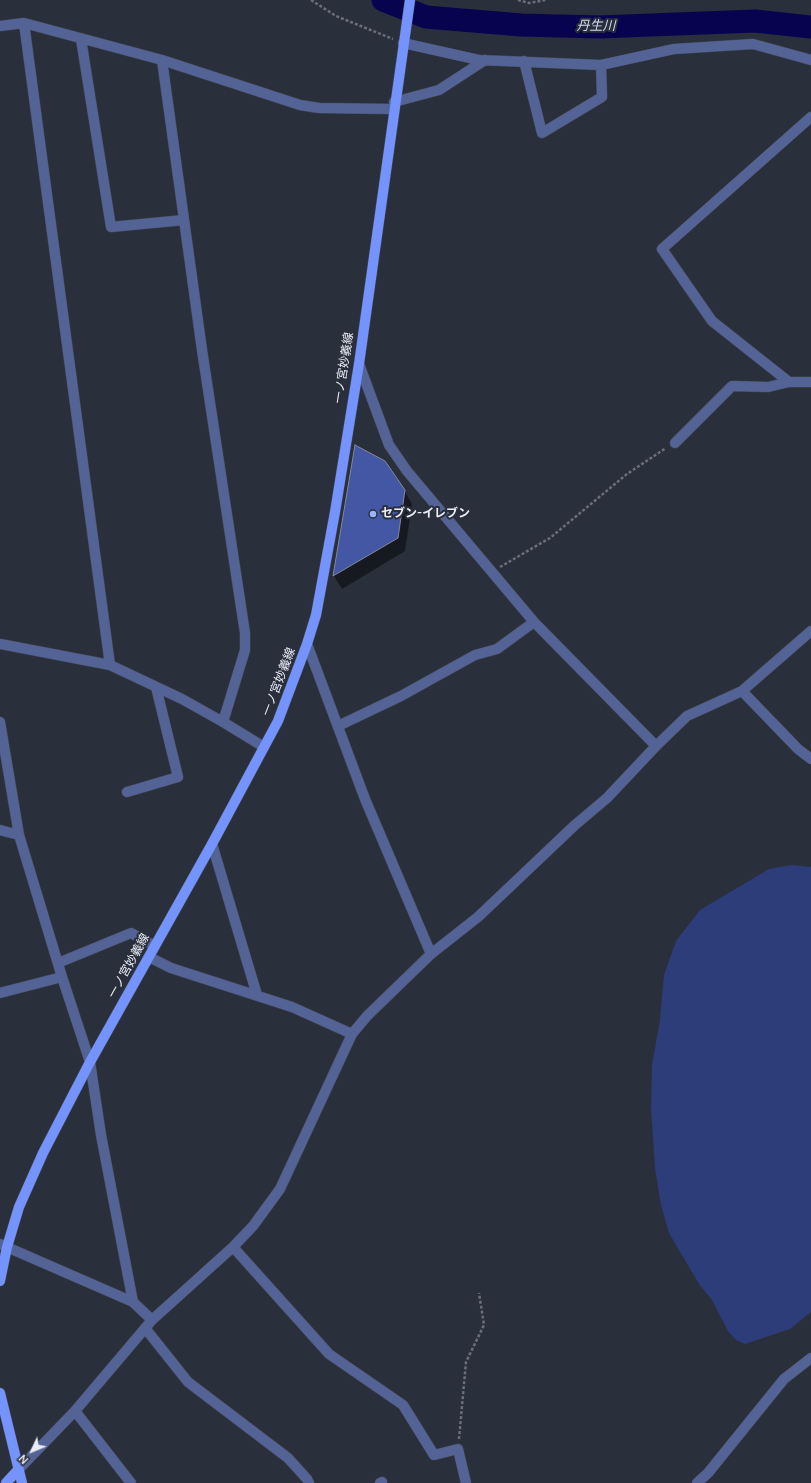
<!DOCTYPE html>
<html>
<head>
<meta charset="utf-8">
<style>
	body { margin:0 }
	#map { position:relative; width:811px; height:1483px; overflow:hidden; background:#2a2f3c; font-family:Manrope,sans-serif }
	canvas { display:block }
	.north { position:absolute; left:12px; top:1431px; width:40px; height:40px; -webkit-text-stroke:3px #2a2f3c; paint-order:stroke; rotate:226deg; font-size:11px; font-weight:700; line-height:16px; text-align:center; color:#eaedf6 }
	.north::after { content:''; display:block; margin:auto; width:14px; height:18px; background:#eaedf6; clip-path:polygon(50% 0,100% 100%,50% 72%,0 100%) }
</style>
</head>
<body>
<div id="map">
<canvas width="811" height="1483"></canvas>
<div class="north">N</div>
</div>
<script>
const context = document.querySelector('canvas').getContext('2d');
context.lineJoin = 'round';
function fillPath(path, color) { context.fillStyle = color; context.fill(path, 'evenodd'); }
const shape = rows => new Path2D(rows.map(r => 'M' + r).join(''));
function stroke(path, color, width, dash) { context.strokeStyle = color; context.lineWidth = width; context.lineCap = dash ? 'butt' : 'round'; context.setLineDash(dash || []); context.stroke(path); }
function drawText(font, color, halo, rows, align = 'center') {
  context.font = font + ' Manrope,"Noto Sans JP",sans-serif'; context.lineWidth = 4; context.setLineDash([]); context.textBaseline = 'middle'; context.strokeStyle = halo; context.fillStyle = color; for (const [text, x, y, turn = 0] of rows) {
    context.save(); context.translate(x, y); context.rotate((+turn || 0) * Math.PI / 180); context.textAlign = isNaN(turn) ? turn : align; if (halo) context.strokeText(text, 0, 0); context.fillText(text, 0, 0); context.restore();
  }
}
fillPath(shape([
	[792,865,811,867,811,1312,790,1329,745,1344,736,1340,728,1331,712,1300,699,1284,669,1233,661,1205,655,1168,651,1108,652,1065,660,1020,664,975,676,941,700,910,769,869]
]), '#2d3d7a');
fillPath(shape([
	[356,447,404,490,412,504,405,551,342,589,334,576]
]), '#0007');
stroke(shape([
	[383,0,426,17,521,25,599,27,755,21,811,27]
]), '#08034f', 23);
const building = shape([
	[355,445,385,461,405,490,398,538,333,576,355,445]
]);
fillPath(building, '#4357a4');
stroke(building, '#83899a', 1);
const minor = shape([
	[24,23,110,665],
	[0,26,24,23,162,60,300,105,319,108,393,109],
	[81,39,111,227,184,220],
	[403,43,479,60,601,65,674,49,753,44,811,60],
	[162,60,202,350,245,633,245,650,223,722],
	[524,61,542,133,602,97,601,65],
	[394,102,439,90,485,60],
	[359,364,389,445,407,471,534,622,656,746],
	[789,382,712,321,662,249,811,117],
	[675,443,732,386,768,387,789,382,811,382],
	[0,644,110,665,182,699,223,722,264,747],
	[307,644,365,799,431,954],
	[742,691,798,749,811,759],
	[0,722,19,835,62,977,90,1062,101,1135,133,1302,152,1320],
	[338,726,401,696,475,655,497,649,534,622],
	[127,792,178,777,156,687],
	[0,830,19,835],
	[212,844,257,995],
	[149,957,171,968,292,1007,352,1034],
	[58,963,131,933,155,946],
	[0,993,62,977],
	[0,1244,133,1302],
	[233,1247,329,1354,403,1405,434,1455,458,1449,466,1483],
	[145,1328,188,1382,288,1458,307,1479,309,1483],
	[75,1411,131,1483],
	[18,1470,75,1411,152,1320,233,1247,253,1226,280,1189,352,1034,367,1016,431,954,478,917,575,825,607,798,656,746,687,716,742,691,811,631],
	[380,1483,382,1482],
	[697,1483,708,1473,784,1379,811,1358]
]);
const major = shape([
	[0,1281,7,1247,19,1207,43,1153,90,1062,212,844,278,721,307,644,316,615,335,512,359,364,410,0],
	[0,1393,22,1483],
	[6,1483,18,1470]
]);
stroke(minor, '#454a56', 11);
stroke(major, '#454a56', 11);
stroke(shape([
	[311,0,336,16,393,39],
	[518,0,529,3,546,0],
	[500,567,550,538,627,474,666,448],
	[459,1439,466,1362,484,1325,479,1293]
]), '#6a6e7a', 2.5, [3, 2]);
stroke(minor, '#536396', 10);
stroke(major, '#7593fc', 10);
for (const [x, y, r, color] of [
	[373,514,4,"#9cb4fd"]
]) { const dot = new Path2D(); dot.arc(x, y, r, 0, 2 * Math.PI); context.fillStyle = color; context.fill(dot); stroke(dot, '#2a2f3c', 1.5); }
drawText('12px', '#eaedf6', '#2a2f3c', [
	["一ノ宮妙義線",344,368,-81],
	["一ノ宮妙義線",279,682,-69],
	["一ノ宮妙義線",129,966,-61]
]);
drawText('bold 12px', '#eaedf6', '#2a2f3c', [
	["セブン-イレブン",381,514]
], 'left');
drawText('italic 13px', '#d1d9ef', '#2a2f3c', [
	["丹生川",596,26]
]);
</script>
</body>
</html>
